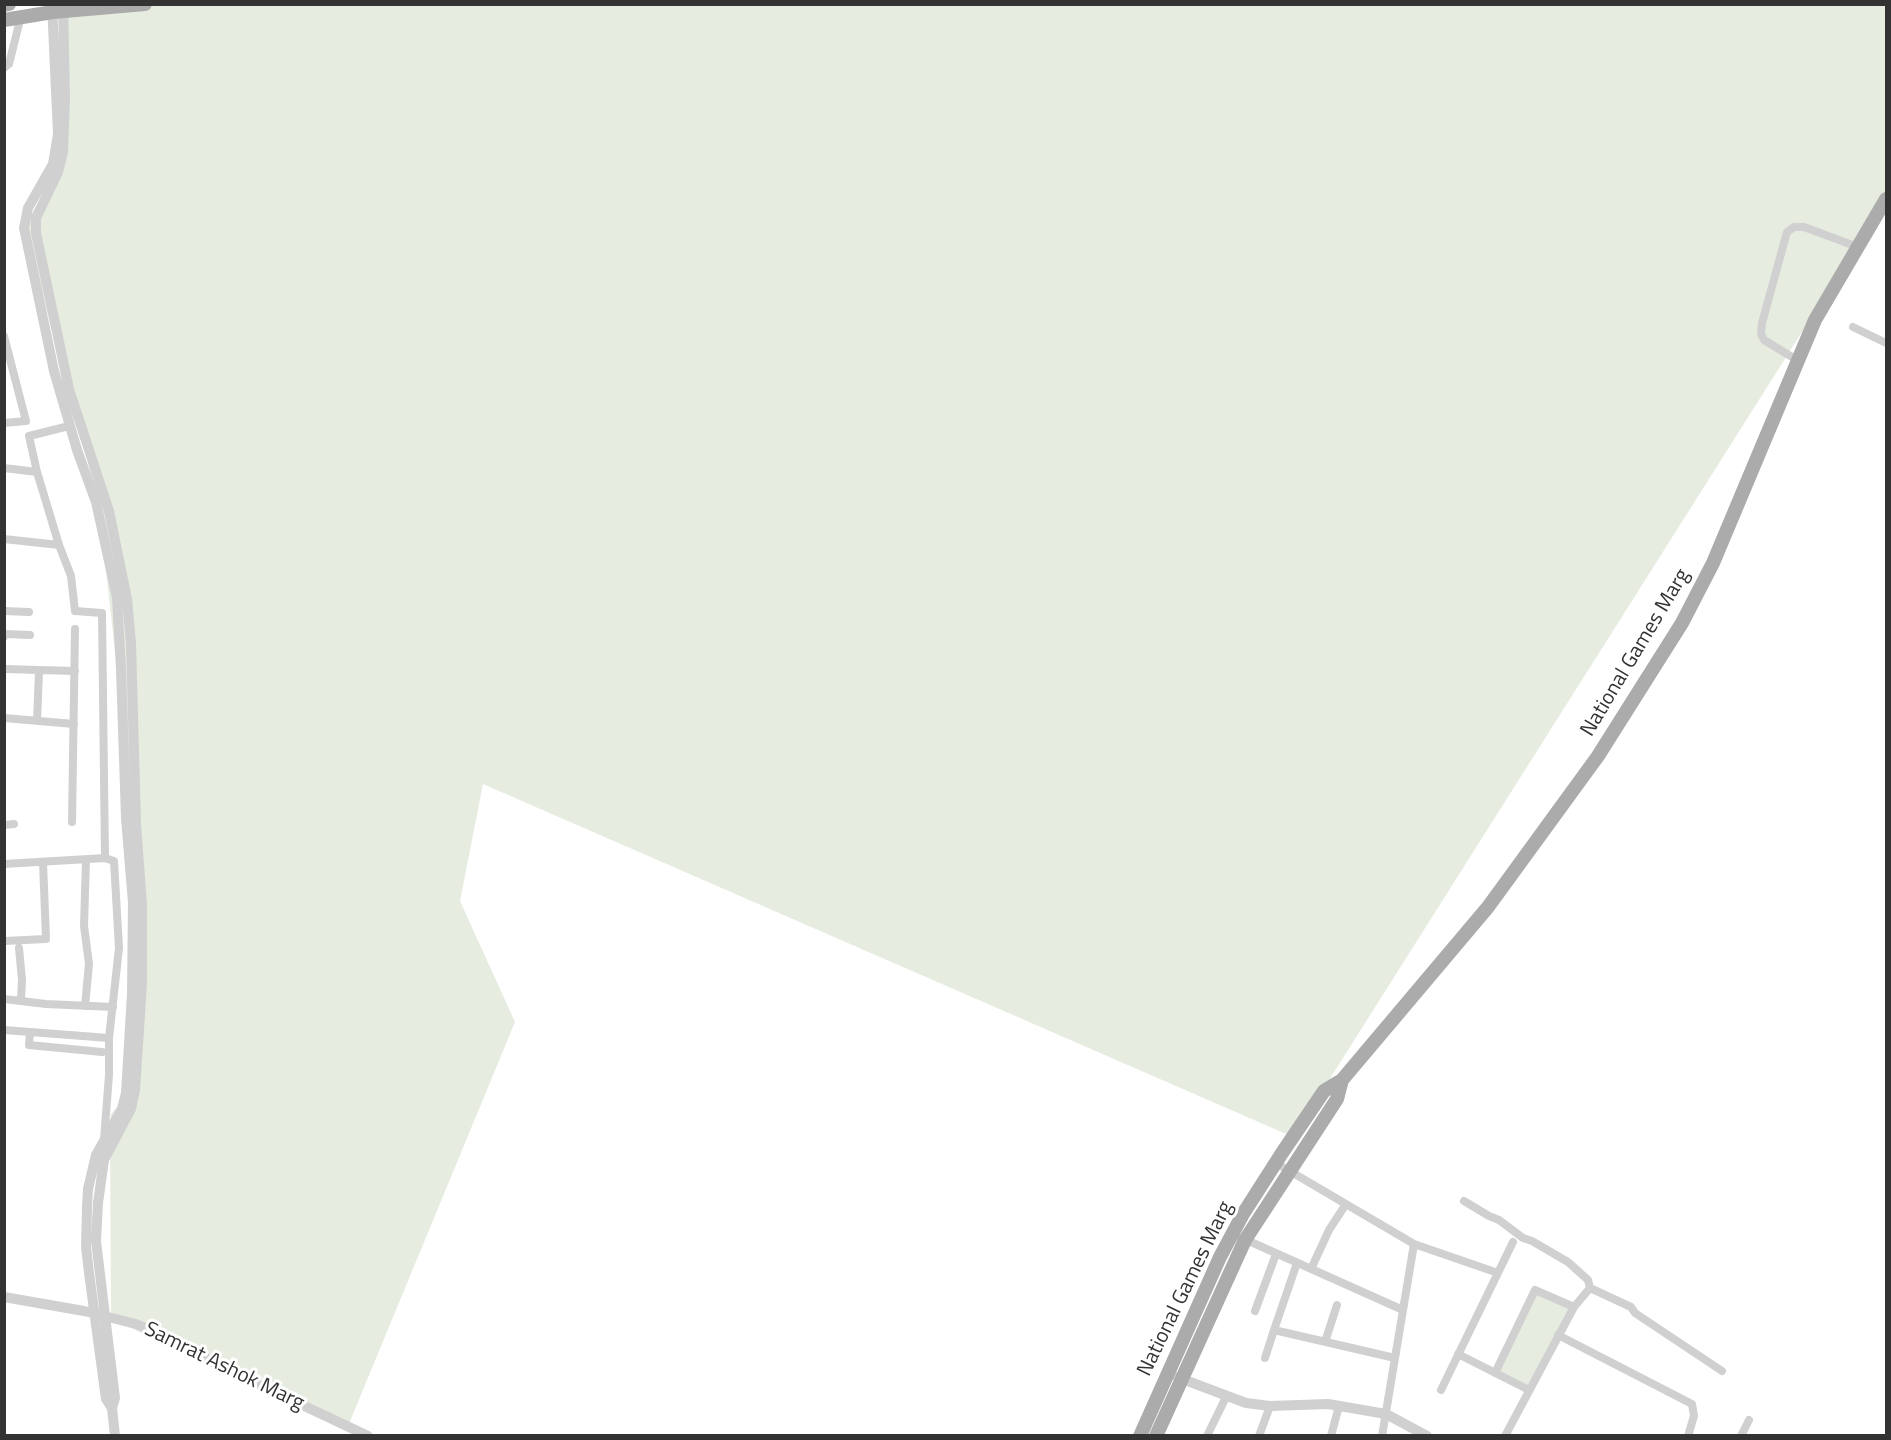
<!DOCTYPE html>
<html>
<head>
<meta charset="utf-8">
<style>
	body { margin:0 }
	#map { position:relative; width:1891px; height:1440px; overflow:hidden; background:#fff; font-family:"Titillium Web",sans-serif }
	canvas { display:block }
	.frame { position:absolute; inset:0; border:6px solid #333; pointer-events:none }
</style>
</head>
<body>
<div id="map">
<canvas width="1891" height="1440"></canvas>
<div class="frame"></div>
</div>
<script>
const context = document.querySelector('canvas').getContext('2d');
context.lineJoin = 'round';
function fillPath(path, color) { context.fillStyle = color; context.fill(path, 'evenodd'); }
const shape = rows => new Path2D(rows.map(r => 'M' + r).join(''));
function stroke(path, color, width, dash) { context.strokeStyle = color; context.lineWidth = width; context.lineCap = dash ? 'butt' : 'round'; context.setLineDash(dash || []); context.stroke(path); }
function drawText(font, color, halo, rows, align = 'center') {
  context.font = font + ' "Titillium Web",sans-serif'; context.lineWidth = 6; context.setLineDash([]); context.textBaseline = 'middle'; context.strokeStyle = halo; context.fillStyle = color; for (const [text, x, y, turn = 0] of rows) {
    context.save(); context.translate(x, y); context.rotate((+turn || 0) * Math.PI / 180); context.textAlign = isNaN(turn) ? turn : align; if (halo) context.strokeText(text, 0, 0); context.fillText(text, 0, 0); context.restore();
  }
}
fillPath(shape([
	[123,5,1886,5,1886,199,1293,1137,483,784,460,901,515,1022,348,1426,111,1319,110,1121,111,1114,118,1106,127,1107,143,901,98,499,24,228,54,173,65,17],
	[1535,1290,1574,1307,1529,1390,1495,1373]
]), '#e6ecdf');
stroke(shape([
	[4,68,9,64,21,16],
	[1853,327,1886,343],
	[4,336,26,421,4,423],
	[1797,360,1764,340,1761,334,1762,323,1787,232,1794,227,1804,227,1858,247],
	[69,426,29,436,37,472,59,545,71,576,75,611,102,613,105,858],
	[4,468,37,472],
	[4,539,59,545],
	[4,611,29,612],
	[4,637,5,634,30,635],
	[4,669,75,671],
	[4,718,74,724],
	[37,721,39,671],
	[72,822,75,629],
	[4,825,14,824],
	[4,864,105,858,114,861,119,948,109,1038,109,1075,104,1139],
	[4,941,46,939,43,862],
	[19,948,22,980,21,1000],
	[4,999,46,1004,113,1007],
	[85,1006,89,964,84,926,86,860],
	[4,1030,109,1038],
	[30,1032,29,1045,102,1052],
	[1276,1163,1414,1244,1382,1436],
	[1464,1201,1489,1216,1499,1220,1523,1238,1532,1241,1568,1262,1588,1280,1590,1288],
	[1242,1238,1403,1310],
	[1414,1244,1498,1273],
	[1297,1263,1274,1330,1395,1358],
	[1311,1269,1329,1230,1346,1204],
	[1590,1288,1631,1307,1635,1313,1722,1371],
	[1255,1311,1276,1254],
	[1558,1335,1692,1404,1694,1416,1688,1436],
	[1325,1342,1337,1305],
	[1458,1354,1529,1390],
	[1265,1358,1274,1330],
	[1495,1373,1535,1290,1574,1307],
	[1441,1390,1513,1242],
	[1207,1436,1226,1397],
	[1259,1436,1270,1406],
	[1331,1436,1339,1406],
	[1505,1436,1574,1307,1590,1288],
	[1741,1436,1749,1420]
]), '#d0d0d0', 8);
stroke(shape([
	[52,4,58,134,53,164,28,208,24,228,54,371,77,450,96,502,117,598,121,669,126,818,133,903,132,994,126,1093,122,1109,96,1155,88,1189,87,1207,86,1247,89,1273,106,1399,112,1408],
	[63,5,65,98,63,152,58,172,36,218,36,233,69,389,109,511,127,599,131,643,136,824,142,905,142,984,135,1090,131,1109,104,1160,98,1203,96,1241,115,1398,112,1408,115,1436],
	[4,1297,84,1311,136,1324,171,1339,226,1369,368,1436],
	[1177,1377,1246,1403,1270,1406,1328,1404,1386,1414,1427,1436]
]), '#d0d0d0', 10);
stroke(shape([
	[4,5,9,4],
	[4,20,53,12,145,4],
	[1140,1436,1220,1257,1243,1214,1282,1153,1324,1091,1342,1080,1488,907,1598,756,1682,623,1713,563,1815,320,1886,199],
	[1156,1436,1245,1240,1337,1099,1342,1080]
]), '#ababab', 14);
drawText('21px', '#333', '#fff', [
	["National Games Marg",1636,653,-59],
	["National Games Marg",1186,1289,-64],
	["Samrat Ashok Marg",224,1367,26]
]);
</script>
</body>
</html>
